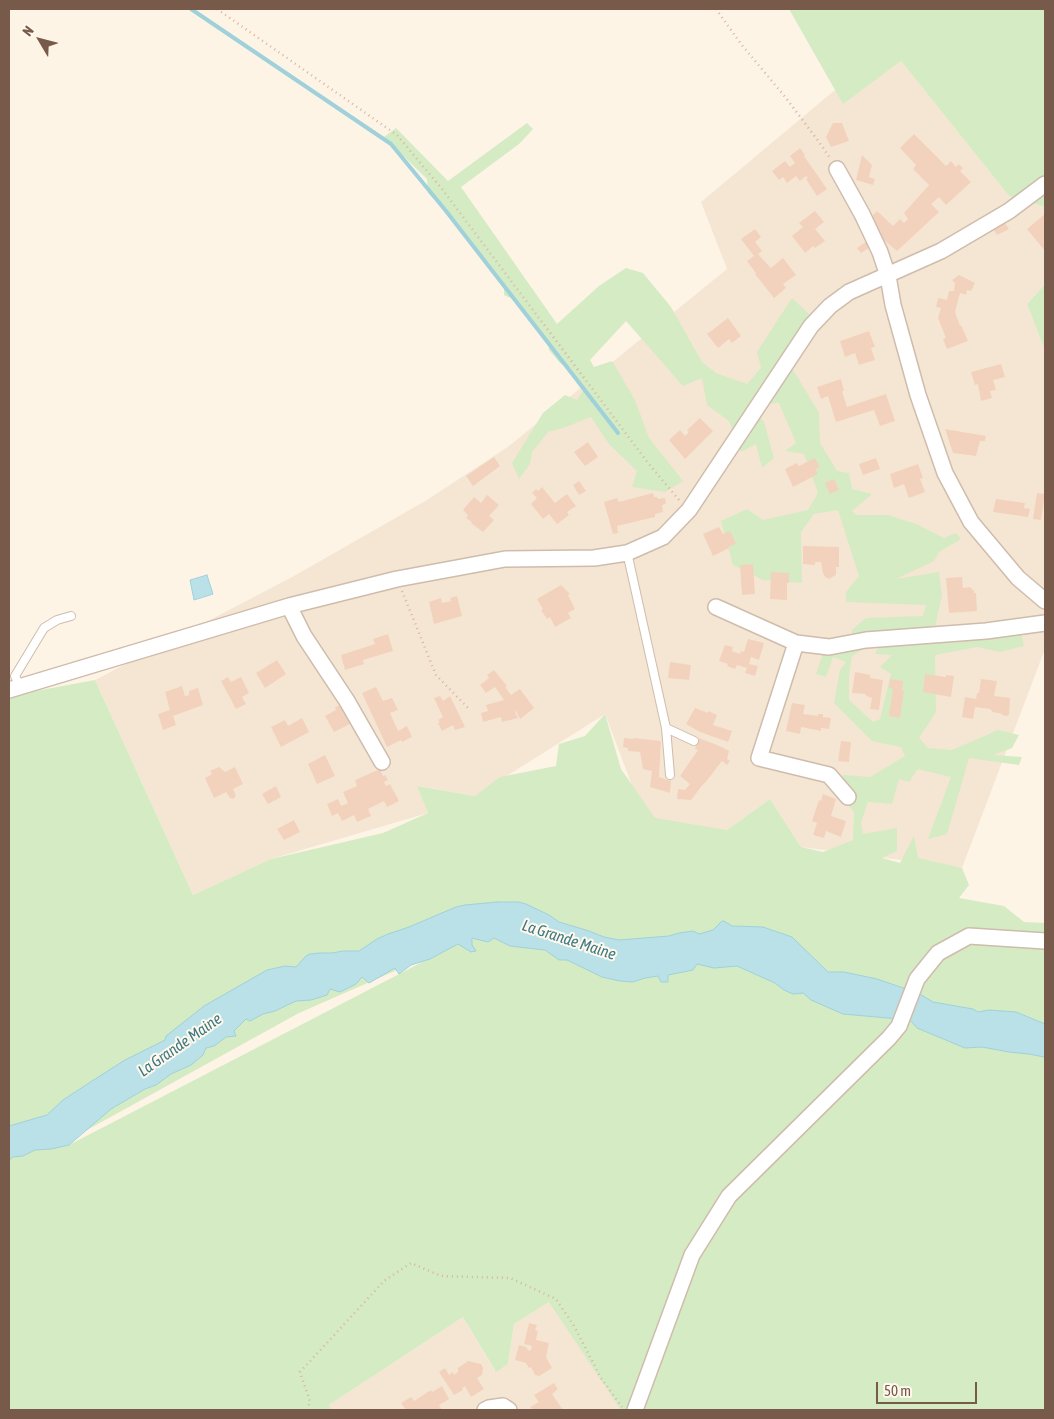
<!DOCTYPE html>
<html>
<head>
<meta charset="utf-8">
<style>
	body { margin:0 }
	#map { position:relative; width:1054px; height:1419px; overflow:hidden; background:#fdf4e6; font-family:"Asap Condensed",sans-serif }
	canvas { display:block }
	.frame { position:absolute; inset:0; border:10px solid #785a4a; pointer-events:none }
	.north { position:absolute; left:15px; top:15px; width:50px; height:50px; -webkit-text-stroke:4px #fff8ed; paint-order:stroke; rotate:307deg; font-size:14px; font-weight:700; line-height:20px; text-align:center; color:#785a4a }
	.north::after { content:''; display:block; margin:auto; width:18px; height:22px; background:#785a4a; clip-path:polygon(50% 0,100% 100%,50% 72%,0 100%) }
	.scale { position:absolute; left:876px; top:1382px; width:101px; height:22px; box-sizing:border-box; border:2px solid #785a4a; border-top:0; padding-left:6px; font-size:15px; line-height:18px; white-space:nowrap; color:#785a4a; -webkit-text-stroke:4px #fff8ed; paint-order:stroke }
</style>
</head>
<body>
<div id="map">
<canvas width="1054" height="1419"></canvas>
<div class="frame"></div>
<div class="north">N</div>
<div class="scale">50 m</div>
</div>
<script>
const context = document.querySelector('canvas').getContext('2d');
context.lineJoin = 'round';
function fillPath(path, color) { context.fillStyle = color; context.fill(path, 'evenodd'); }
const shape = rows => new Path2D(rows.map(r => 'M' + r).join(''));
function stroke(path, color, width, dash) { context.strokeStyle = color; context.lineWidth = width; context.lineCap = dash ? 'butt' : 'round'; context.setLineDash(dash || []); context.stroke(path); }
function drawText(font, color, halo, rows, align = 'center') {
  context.font = font + ' "Asap Condensed",sans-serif'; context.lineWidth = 4; context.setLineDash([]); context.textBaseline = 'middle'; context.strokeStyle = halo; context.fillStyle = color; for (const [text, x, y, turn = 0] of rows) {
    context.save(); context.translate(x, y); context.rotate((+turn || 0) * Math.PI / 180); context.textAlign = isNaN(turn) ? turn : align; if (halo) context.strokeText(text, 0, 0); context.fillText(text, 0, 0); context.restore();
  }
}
fillPath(shape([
	[901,61,1009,196,1045,207,1045,284,1027,304,1045,351,1045,649,962,868,801,847,770,799,727,830,645,820,605,714,475,796,418,786,428,813,271,859,193,895,95,680,294,576,427,500,509,446,727,269,701,202,835,90,843,103],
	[549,1302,634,1410,332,1410,329,1405,463,1317,495,1371,508,1364,514,1324]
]), '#f5e6d4');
fillPath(shape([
	[789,9,1045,9,1045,207,1009,196,901,61,843,104],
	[527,123,533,129,519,144,461,187,557,324,599,286,626,268,643,273,671,307,702,362,716,373,747,384,761,368,757,352,792,298,811,316,781,355,792,368,819,413,820,443,837,471,849,473,852,489,872,494,852,511,856,515,888,515,916,524,944,538,956,533,961,539,939,552,934,561,896,579,939,572,942,595,935,627,852,636,852,630,866,618,923,616,926,605,846,602,846,592,859,576,838,510,814,514,801,532,802,583,763,580,733,565,721,521,747,509,763,520,808,510,818,493,804,454,785,451,796,443,779,403,748,405,764,422,774,458,762,468,756,444,741,452,729,421,707,405,702,378,683,386,626,321,590,360,594,367,612,361,635,400,649,438,683,481,665,492,632,487,637,471,609,444,591,417,566,427,548,432,532,452,530,464,519,479,512,463,543,413,565,395,577,400,583,391,570,370,560,363,549,350,548,342,515,300,504,295,504,283,455,220,428,193,427,179,384,137,396,128,448,181],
	[1045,284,1045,351,1027,304],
	[1021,632,1024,646,1000,652,977,647,935,655,936,712,919,738,928,748,952,750,998,730,1019,735,1012,748,993,755,1022,757,1019,765,969,758,947,834,928,839,951,777,918,769,909,782,899,779,892,804,868,802,861,822,863,834,897,828,897,851,882,858,900,863,914,836,918,858,962,868,969,885,959,898,1004,906,1024,922,1045,923,1045,1410,621,1410,549,1302,514,1324,508,1364,496,1372,463,1317,329,1405,332,1410,9,1410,9,696,95,680,193,895,271,859,383,833,428,813,417,786,475,796,500,777,556,766,559,744,585,736,605,714,621,769,655,818,727,830,770,799,801,847,823,852,853,840,854,812,833,788,844,775,870,777,905,756,901,747,872,741,834,703,840,670,846,662,833,657,826,677,816,674,823,653,869,645,852,656,849,677,849,700,873,722,880,719,891,674,880,667,892,655,875,654,880,645],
	[461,942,69,1145,58,1146,299,1013]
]), '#d4ebc4');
const water = shape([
	[207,575,213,594,194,600,190,580,207,575],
	[497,902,518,902,526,904,549,915,559,922,589,931,604,937,619,940,669,936,679,933,693,931,699,934,713,930,722,921,724,921,732,926,763,927,792,937,828,972,844,972,877,979,918,993,933,1002,973,1009,978,1012,989,1010,1016,1012,1045,1024,1045,1060,1044,1057,1029,1054,1009,1052,982,1047,965,1048,917,1028,910,1020,843,1014,811,1000,803,993,793,994,784,990,775,983,737,966,714,968,697,964,693,970,668,975,668,982,661,982,658,976,645,978,633,982,620,981,602,977,567,960,559,960,545,950,510,946,494,938,488,942,472,938,472,945,476,951,471,952,458,944,430,959,411,965,399,974,395,968,369,983,362,977,356,984,340,992,330,989,327,995,311,1000,296,1001,275,1011,263,1014,250,1021,246,1019,234,1031,236,1036,226,1037,214,1046,206,1048,203,1055,191,1065,171,1074,156,1085,145,1089,111,1109,69,1145,51,1149,35,1150,23,1156,12,1157,9,1161,9,1126,47,1115,63,1100,92,1081,125,1060,165,1040,166,1036,204,1006,267,970,285,966,296,967,306,956,310,954,320,953,332,953,343,951,359,951,377,939,388,934,409,927,456,907,465,905,497,902]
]);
fillPath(water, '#bae1e8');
stroke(water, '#a0d1da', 1);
stroke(shape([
	[191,9,391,144,446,211,618,433]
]), '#a0d1da', 4);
fillPath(shape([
	[833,123,842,123,849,141,831,147,826,137],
	[914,134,946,166,951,161,956,167,959,164,963,168,960,171,971,182,946,205,939,197,931,204,939,212,897,251,884,240,872,216,877,211,893,226,900,219,904,223,908,219,904,213,929,185,913,169,916,165,900,148],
	[800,148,805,155,804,156,827,189,817,196,806,179,808,178,806,176,800,181,796,176,787,183,783,177,779,180,772,171,785,161,790,167,795,163,790,156],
	[862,155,872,165,869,177,875,179,873,185,856,180],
	[815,211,824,222,815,229,825,241,815,248,813,246,805,253,792,236,803,227,799,223],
	[1045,214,1045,251,1027,229],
	[1005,223,1009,229,997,235,993,229],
	[755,229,761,237,755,242,762,251,758,254,767,264,771,268,783,258,796,275,783,284,786,288,774,298,755,274,756,273,747,261,754,256,741,239],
	[867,241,870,247,861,253,857,248],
	[959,275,975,283,971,291,967,290,966,295,960,293,955,312,960,326,961,325,968,341,947,349,943,339,946,338,938,318,941,308,936,307,938,298,947,300,949,291,954,291,955,283,952,280],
	[728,318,741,336,732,343,729,339,718,348,707,334],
	[869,331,875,347,871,348,875,360,859,365,855,353,845,357,840,341],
	[1001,364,1005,377,993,380,996,390,990,391,992,398,981,401,978,384,975,385,971,372],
	[841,379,844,391,842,391,847,407,886,394,895,421,880,426,874,410,836,422,828,396,821,399,817,387],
	[700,418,713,431,685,459,669,440,680,430,685,436,689,432,687,430],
	[945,429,986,436,985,441,980,441,976,456,953,453],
	[588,442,598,457,585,466,574,452],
	[494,457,500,466,473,486,466,476],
	[815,458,820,467,815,469,818,474,793,487,785,469,797,463,799,466],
	[876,458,880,469,863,475,859,464],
	[918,464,923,478,920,479,925,492,909,498,904,484,894,488,890,474],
	[834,479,839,490,830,494,825,483],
	[579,481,586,491,579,495,573,485],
	[542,487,555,503,567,494,576,506,567,512,569,515,557,524,549,514,543,519,531,504,537,498,532,493,536,489,538,491],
	[653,493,654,497,657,497,658,499,665,498,666,504,662,505,663,512,655,514,655,517,617,526,618,533,613,534,604,502,617,498,619,502],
	[1037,493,1045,494,1041,520,1033,519],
	[487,495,499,505,489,516,494,520,483,532,471,523,472,522,466,518,468,515,463,510,474,497,481,503],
	[996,499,1025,503,1024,508,1030,509,1028,517,993,512],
	[719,527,723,534,730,531,736,544,728,547,729,548,713,556,703,534],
	[803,546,839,547,839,567,836,567,836,575,829,579,825,577,823,573,821,562,815,562,815,565,803,564],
	[753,564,755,594,742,595,740,565],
	[771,572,789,573,789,583,787,583,787,600,770,599],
	[962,577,963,588,970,587,974,591,974,593,976,593,977,611,949,613,946,578],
	[561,585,570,594,568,595,575,609,568,613,571,618,555,627,550,617,547,619,541,610,543,609,537,599],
	[457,596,462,616,434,624,429,602,441,598,442,603,451,601,450,598],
	[388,634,393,651,363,660,364,664,345,670,341,655,375,644,373,639],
	[748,639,764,643,759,660,751,657,749,664,758,666,755,676,745,673,747,668,737,665,735,669,727,666,728,664,719,661,725,645,733,647,732,651,740,654,741,651,744,652],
	[277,660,286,674,265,688,256,673],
	[670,662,691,665,689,680,668,678],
	[494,670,507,686,505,687,511,695,520,689,534,708,520,719,516,711,515,712,518,718,502,722,501,717,483,722,481,713,488,711,486,705,504,700,495,687,486,693,480,685,489,678,487,675],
	[855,672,870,675,870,678,883,680,879,710,870,709,872,698,866,696,866,694,852,693],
	[925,674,946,677,946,675,954,676,951,697,923,692],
	[228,677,231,682,241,677,249,693,242,697,246,704,236,709,221,681],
	[890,679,903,681,902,690,904,690,900,718,889,716,893,689,889,688],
	[981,679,997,681,994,696,1010,698,1009,715,1007,716,1002,715,1002,714,993,712,990,709,975,707,973,719,962,717,965,697,976,699,977,693,979,693],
	[182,686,185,696,189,695,189,691,198,688,203,705,173,716,176,725,163,730,158,714,170,710,165,692],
	[376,687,383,701,392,698,398,710,390,713,398,731,407,726,412,737,402,742,401,740,387,747,362,693],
	[440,696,443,701,450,696,465,727,455,730,453,725,442,731,438,723,440,722,438,720,443,717,434,698],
	[792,703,805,705,803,714,818,716,818,714,823,714,823,717,831,718,829,729,821,728,821,731,801,727,800,734,786,731],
	[340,705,350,724,334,732,325,716,336,710,335,707],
	[695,708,708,713,708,711,717,715,713,725,732,731,728,742,700,732,686,724],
	[302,718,309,732,281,747,271,727,285,720,288,726],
	[624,738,633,739,633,738,661,741,659,777,671,781,670,793,650,787,652,771,643,769,640,752,628,751,628,748,623,747],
	[699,738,722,747,729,751,727,759,730,761,727,765,722,761,705,783,704,783,691,800,677,799,678,789,685,790,690,784,680,776,698,750,695,749],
	[841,741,851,742,849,762,838,761],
	[325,755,335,776,317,784,308,764],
	[219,767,225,772,235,767,243,784,233,789,236,796,233,799,230,798,226,792,214,798,205,778,212,774,210,771],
	[380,769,383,776,385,775,388,780,384,782,386,786,390,784,399,801,387,807,384,801,368,809,371,816,357,822,354,815,342,821,338,813,332,816,327,804,338,799,341,806,348,803,343,792,357,786,355,780],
	[276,786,281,797,268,804,262,794],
	[823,794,836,799,831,816,846,821,841,837,826,831,824,838,813,835,817,823,812,821,819,800,821,801],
	[294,820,300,832,284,840,277,829],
	[529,1323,537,1325,535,1330,538,1331,536,1340,549,1343,546,1357,552,1368,539,1376,535,1375,531,1367,529,1368,526,1363,515,1360,519,1345,526,1347,529,1351,531,1350,532,1346,524,1344],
	[468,1361,481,1364,483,1368,482,1375,477,1378,484,1389,471,1397,465,1386,462,1388,463,1390,454,1395,439,1372,445,1368,449,1375,453,1372,454,1375,458,1372,458,1368],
	[554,1383,558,1389,552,1394,563,1410,533,1410,530,1407,539,1402,534,1395],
	[442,1386,449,1399,439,1405,442,1410,406,1410,401,1403,411,1397,414,1401,431,1390,432,1392]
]), '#f3d2bd');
const service = shape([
	[627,552,666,728,670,775],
	[20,687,15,676,44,628,57,620,71,616],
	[666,728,694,741]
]);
const minor = shape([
	[837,169,862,214,880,252,888,276,893,305,918,395,945,473,971,522,1018,578,1045,601],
	[289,606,304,636,347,701,382,762],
	[716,607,796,643,759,758,829,775,848,797],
	[796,643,829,647,866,640,986,631,1045,623],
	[9,690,289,606,397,579,505,559,594,558,627,553,663,537,689,510,811,326,830,306,849,292,941,251,1009,211,1045,184],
	[485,1410,489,1408,503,1406,509,1410],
	[635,1410,692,1255,729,1196,889,1038,899,1026,917,979,938,953,969,936,1045,941]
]);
stroke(service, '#cfbcac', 10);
stroke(minor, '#cfbcac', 18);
stroke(shape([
	[217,9,397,135,442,189,648,463,679,500],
	[716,9,741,44,786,98,819,142,830,158],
	[402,591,436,675,469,709],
	[307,1410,310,1401,300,1372,384,1281,411,1263,441,1276,510,1278,556,1299,574,1326,601,1378,622,1407]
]), '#d9b5a0', 2.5, [1, 4]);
stroke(service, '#fff', 8);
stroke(minor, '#fff', 15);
drawText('italic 16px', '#3f7984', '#fff8ed', [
	["La Grande Maine",569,940,18],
	["La Grande Maine",180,1045,-35]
]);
</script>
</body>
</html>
